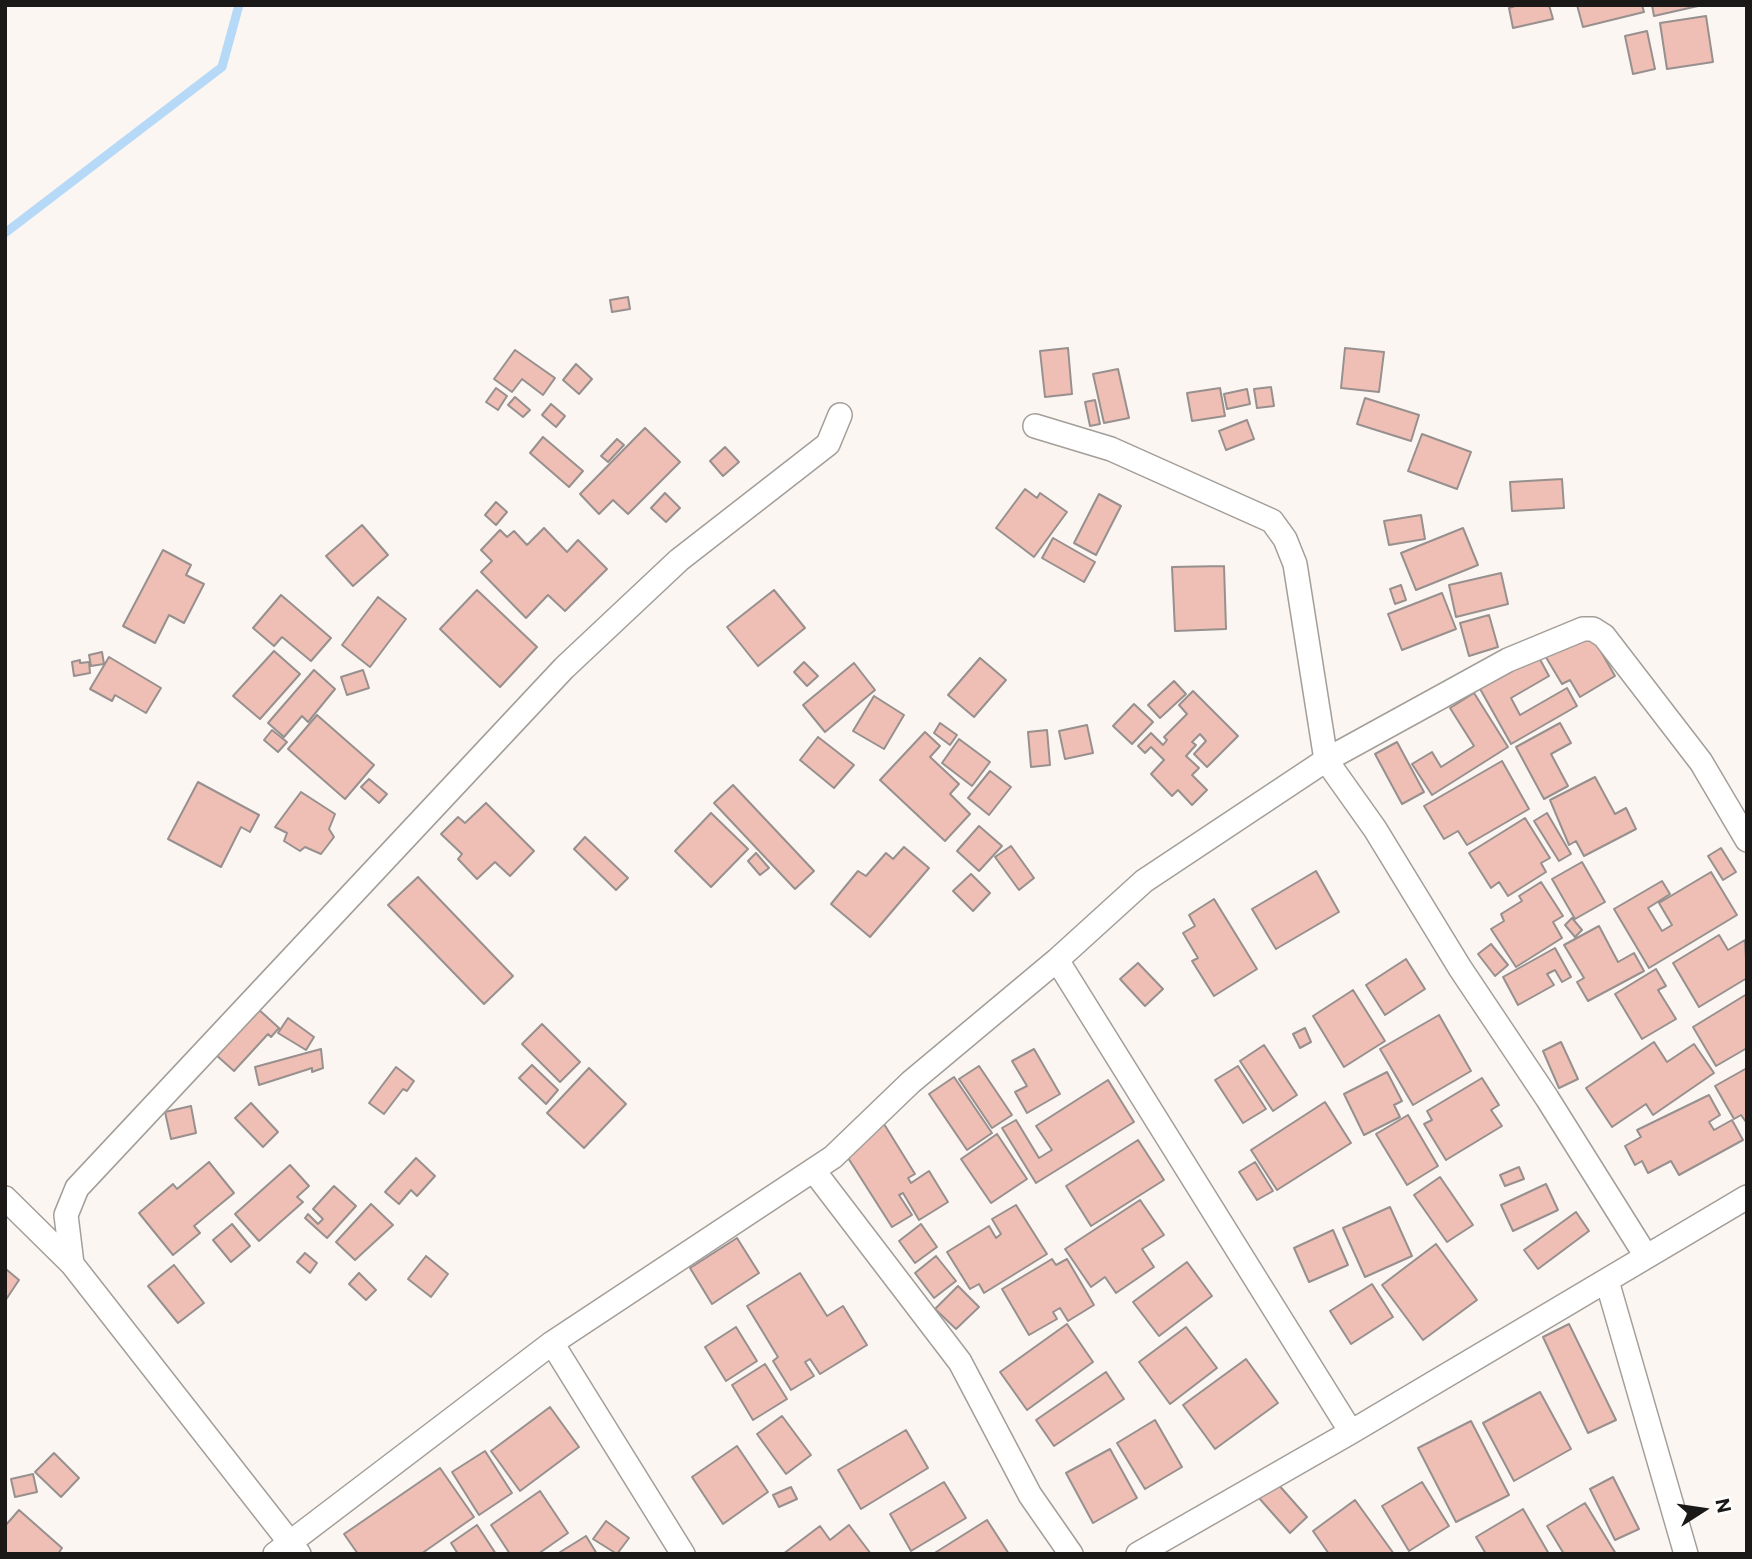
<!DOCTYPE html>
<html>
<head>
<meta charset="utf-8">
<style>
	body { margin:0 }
	#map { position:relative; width:1752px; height:1559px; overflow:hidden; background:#fbf6f1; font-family:Commissioner,sans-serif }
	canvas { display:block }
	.frame { position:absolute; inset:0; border:7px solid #1b1918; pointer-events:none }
	.north { position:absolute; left:1668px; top:1475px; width:70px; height:70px; -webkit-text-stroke:5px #fff; paint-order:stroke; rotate:78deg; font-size:19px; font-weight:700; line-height:28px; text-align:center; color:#1b1918 }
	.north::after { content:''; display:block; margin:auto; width:24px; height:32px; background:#1b1918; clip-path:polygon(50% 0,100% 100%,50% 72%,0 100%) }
</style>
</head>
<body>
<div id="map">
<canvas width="1752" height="1559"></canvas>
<div class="frame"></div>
<div class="north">N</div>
</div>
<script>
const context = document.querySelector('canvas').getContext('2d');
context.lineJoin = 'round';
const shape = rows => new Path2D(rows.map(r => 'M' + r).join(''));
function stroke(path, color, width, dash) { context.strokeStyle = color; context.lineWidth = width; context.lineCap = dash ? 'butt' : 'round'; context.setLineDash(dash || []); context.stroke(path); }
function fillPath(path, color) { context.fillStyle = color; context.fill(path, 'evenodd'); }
stroke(shape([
	[5,233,222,67,239,5]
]), '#b6d9f8', 9);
const building = shape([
	[1518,5,1549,5,1553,19,1513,28,1509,8,1518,5],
	[1577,5,1642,5,1644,12,1583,27,1577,5],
	[1652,5,1698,5,1698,6,1654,16,1652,5],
	[1706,16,1713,62,1667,69,1660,23,1706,16],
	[1647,31,1655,69,1633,74,1625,36,1647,31],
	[628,297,630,309,612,312,610,300,628,297],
	[1068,348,1072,394,1045,397,1040,351,1068,348],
	[1345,348,1384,352,1379,392,1341,388,1345,348],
	[515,350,555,378,543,395,522,379,512,392,494,379,515,350],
	[576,364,592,379,579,394,563,380,576,364],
	[1118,369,1129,418,1104,423,1093,374,1118,369],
	[1271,387,1274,406,1257,408,1254,389,1271,387],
	[496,388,507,396,498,410,486,402,496,388],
	[1220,388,1225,416,1192,421,1187,393,1220,388],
	[1247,389,1250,404,1227,409,1224,394,1247,389],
	[515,397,530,410,523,417,508,405,515,397],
	[1365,398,1419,415,1411,441,1357,424,1365,398],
	[1095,400,1100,424,1090,426,1085,402,1095,400],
	[551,404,565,416,556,427,542,415,551,404],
	[1247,420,1254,439,1226,450,1219,431,1247,420],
	[645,428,680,462,628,514,613,500,599,514,580,494,645,428],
	[1422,434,1471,452,1457,489,1408,471,1422,434],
	[543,437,583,471,569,487,530,453,543,437],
	[617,439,624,445,608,462,601,456,617,439],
	[725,447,739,462,723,476,710,461,725,447],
	[1562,479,1564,508,1512,511,1510,482,1562,479],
	[1025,489,1037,498,1040,493,1067,512,1034,557,996,528,1025,489],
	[665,493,680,508,666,522,651,508,665,493],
	[1099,494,1121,506,1096,555,1074,543,1099,494],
	[496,502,507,512,496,525,485,515,496,502],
	[1421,515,1425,539,1389,545,1384,521,1421,515],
	[362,525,388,555,353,586,326,556,362,525],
	[544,528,567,552,578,540,607,569,565,611,548,595,526,618,481,572,492,561,481,550,500,530,507,537,514,531,527,545,544,528],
	[1463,528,1478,565,1416,590,1401,553,1463,528],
	[1053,538,1095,562,1084,582,1042,558,1053,538],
	[163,550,191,565,186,575,204,584,184,623,169,615,155,643,123,626,163,550],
	[1224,566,1226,629,1175,631,1172,567,1224,566],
	[1501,573,1508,604,1456,617,1449,585,1501,573],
	[1401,585,1406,600,1395,604,1390,589,1401,585],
	[477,590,537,647,500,687,440,629,477,590],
	[774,590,805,628,758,666,727,627,774,590],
	[1442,593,1456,629,1402,650,1388,614,1442,593],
	[281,595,331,638,311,661,282,637,274,646,253,628,281,595],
	[378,597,406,619,370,667,342,645,378,597],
	[1489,615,1498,647,1469,656,1460,623,1489,615],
	[1577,634,1582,642,1592,636,1615,676,1580,697,1570,680,1562,684,1544,654,1577,634],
	[274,651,300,674,260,719,233,696,274,651],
	[102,652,104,664,91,666,89,655,102,652],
	[1537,654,1549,676,1511,698,1520,715,1567,688,1577,706,1511,744,1479,687,1537,654],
	[109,657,161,688,146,713,115,695,112,701,90,689,109,657],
	[980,658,1006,680,974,717,948,695,980,658],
	[80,660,80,663,89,662,90,673,74,676,72,662,80,660],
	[804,662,818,676,807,686,794,672,804,662],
	[854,663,875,690,825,732,803,705,854,663],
	[314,670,335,689,308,722,302,716,284,737,268,723,314,670],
	[363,670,369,688,347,695,341,677,363,670],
	[1174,681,1186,694,1160,718,1148,705,1174,681],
	[1193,691,1238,736,1207,767,1194,754,1206,741,1200,734,1192,742,1196,745,1186,756,1199,768,1192,775,1207,790,1192,805,1178,790,1172,796,1151,774,1164,760,1151,747,1145,753,1138,746,1151,733,1163,745,1167,740,1164,737,1187,714,1179,705,1193,691],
	[1474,693,1508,747,1432,795,1412,764,1432,752,1441,767,1474,746,1450,708,1474,693],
	[874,696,904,715,884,749,853,731,874,696],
	[1134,704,1153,722,1132,744,1113,726,1134,704],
	[317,715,374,765,345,799,288,749,317,715],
	[940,723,957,735,950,745,934,733,940,723],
	[1560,723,1571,743,1551,754,1568,786,1544,799,1516,747,1560,723],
	[1087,725,1093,753,1065,759,1059,731,1087,725],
	[272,730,287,742,278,752,264,740,272,730],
	[1047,730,1050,765,1031,767,1028,732,1047,730],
	[925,732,940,746,930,757,959,784,950,794,970,814,945,841,880,780,925,732],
	[818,737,854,765,834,788,800,760,818,737],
	[959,739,990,762,972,786,942,763,959,739],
	[1397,742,1424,792,1402,804,1375,754,1397,742],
	[1502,761,1529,809,1467,845,1458,831,1444,839,1424,806,1502,761],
	[990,771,1011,787,989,815,968,798,990,771],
	[1595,777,1615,814,1626,808,1636,829,1584,856,1576,841,1569,845,1550,800,1595,777],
	[369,779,387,794,379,803,361,787,369,779],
	[198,782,259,815,250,832,241,827,221,867,168,839,198,782],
	[733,785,814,871,795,889,714,803,733,785],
	[301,792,335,814,329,829,334,837,321,854,305,847,300,851,284,841,287,833,275,827,301,792],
	[486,803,534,851,510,876,495,862,477,879,458,859,462,854,441,834,458,817,465,823,486,803],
	[711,813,748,849,711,887,675,851,711,813],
	[1547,813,1571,854,1559,861,1534,821,1547,813],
	[1525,818,1550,858,1541,863,1546,872,1508,896,1499,882,1491,888,1469,853,1525,818],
	[979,826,1002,846,979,871,957,851,979,826],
	[585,837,628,878,616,890,574,849,585,837],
	[1011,846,1034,878,1019,890,995,857,1011,846],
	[904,847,929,868,870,937,831,904,858,871,866,876,886,853,893,859,904,847],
	[1721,848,1736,872,1723,880,1708,856,1721,848],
	[756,853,769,868,760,875,748,861,756,853],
	[1582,862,1605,902,1575,919,1552,879,1582,862],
	[1316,871,1339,912,1276,949,1252,909,1316,871],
	[1711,872,1737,915,1649,968,1614,909,1662,881,1670,894,1648,908,1662,931,1672,925,1659,903,1711,872],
	[971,874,990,893,973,911,953,891,971,874],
	[418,877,513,976,484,1004,388,905,418,877],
	[1541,882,1563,916,1553,922,1562,938,1516,967,1491,929,1504,921,1501,914,1522,901,1519,896,1541,882],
	[1214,899,1257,969,1214,996,1192,961,1198,958,1183,933,1195,926,1189,915,1214,899],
	[1572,918,1582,930,1575,937,1565,925,1572,918],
	[1599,926,1618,962,1634,953,1644,971,1588,1001,1577,982,1584,978,1564,945,1599,926],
	[1719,935,1728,950,1745,940,1747,978,1699,1007,1673,963,1719,935],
	[1491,944,1508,965,1495,976,1478,954,1491,944],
	[1555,948,1571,977,1562,982,1555,970,1547,974,1554,985,1518,1005,1503,977,1555,948],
	[1406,959,1425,989,1385,1015,1366,985,1406,959],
	[1138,963,1163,989,1145,1006,1120,979,1138,963],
	[1656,969,1666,986,1658,990,1676,1019,1642,1039,1615,994,1656,969],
	[1353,990,1385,1041,1344,1067,1313,1016,1353,990],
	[1747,994,1747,1048,1716,1066,1693,1027,1747,994],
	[257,1008,279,1028,271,1037,268,1034,234,1071,215,1054,257,1008],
	[1439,1015,1471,1071,1413,1105,1380,1049,1439,1015],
	[288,1018,314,1037,306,1050,278,1033,288,1018],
	[542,1024,580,1062,560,1082,522,1044,542,1024],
	[1305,1028,1311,1042,1300,1048,1293,1034,1305,1028],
	[1561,1042,1578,1079,1559,1088,1543,1051,1561,1042],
	[1654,1042,1667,1062,1694,1044,1714,1073,1653,1115,1646,1104,1612,1127,1586,1088,1654,1042],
	[1264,1045,1297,1095,1273,1111,1240,1061,1264,1045],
	[321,1049,323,1068,312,1072,312,1068,259,1085,255,1067,321,1049],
	[1034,1049,1060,1094,1027,1113,1015,1092,1027,1086,1012,1061,1034,1049],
	[532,1065,558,1090,546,1104,519,1078,532,1065],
	[979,1066,1012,1115,992,1128,959,1079,979,1066],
	[1238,1066,1266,1109,1243,1123,1215,1080,1238,1066],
	[396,1067,414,1081,407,1091,403,1089,384,1114,369,1103,396,1067],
	[589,1068,626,1104,584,1148,547,1113,589,1068],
	[1747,1068,1747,1121,1746,1122,1741,1115,1734,1119,1715,1086,1747,1068],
	[1387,1072,1402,1101,1394,1105,1400,1117,1364,1135,1344,1094,1387,1072],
	[954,1077,992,1133,967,1150,929,1094,954,1077],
	[1482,1078,1499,1105,1491,1110,1502,1126,1446,1160,1424,1124,1432,1120,1427,1111,1482,1078],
	[1108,1080,1134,1122,1036,1183,1002,1128,1016,1120,1039,1158,1052,1150,1036,1126,1108,1080],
	[1709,1095,1720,1115,1709,1122,1714,1130,1732,1120,1743,1140,1679,1175,1671,1161,1648,1173,1642,1161,1635,1165,1625,1146,1641,1137,1637,1130,1709,1095],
	[1325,1102,1351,1143,1277,1190,1251,1150,1325,1102],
	[251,1103,278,1132,263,1147,235,1118,251,1103],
	[191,1106,196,1133,171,1139,165,1112,191,1106],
	[1408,1115,1438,1166,1407,1185,1376,1134,1408,1115],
	[884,1124,915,1174,908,1178,911,1183,929,1171,948,1202,919,1220,903,1193,899,1195,912,1215,892,1227,843,1150,884,1124],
	[997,1134,1027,1179,991,1203,961,1159,997,1134],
	[1138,1140,1164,1180,1091,1226,1066,1186,1138,1140],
	[416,1158,435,1176,417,1196,411,1190,399,1204,385,1192,416,1158],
	[209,1162,234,1193,194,1226,200,1233,173,1255,139,1213,173,1184,177,1189,209,1162],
	[1255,1162,1273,1191,1257,1200,1239,1172,1255,1162],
	[290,1165,309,1186,297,1197,303,1202,259,1241,235,1214,290,1165],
	[1519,1167,1524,1179,1505,1186,1500,1175,1519,1167],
	[1440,1177,1473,1225,1447,1242,1414,1195,1440,1177],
	[1546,1184,1558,1210,1513,1231,1501,1205,1546,1184],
	[334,1186,356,1206,327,1238,305,1218,308,1214,318,1224,323,1219,313,1209,334,1186],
	[1140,1200,1164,1235,1142,1249,1154,1267,1116,1293,1105,1277,1091,1287,1065,1249,1140,1200],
	[371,1204,393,1225,355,1260,336,1242,371,1204],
	[1016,1205,1047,1254,984,1293,979,1284,970,1289,947,1252,989,1226,996,1238,1001,1234,992,1219,1016,1205],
	[1390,1207,1412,1256,1365,1277,1343,1228,1390,1207],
	[1576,1212,1589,1231,1538,1269,1524,1250,1576,1212],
	[232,1224,250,1246,231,1262,213,1240,232,1224],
	[921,1224,937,1247,915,1263,899,1241,921,1224],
	[1333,1230,1348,1265,1309,1282,1294,1248,1333,1230],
	[737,1238,759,1273,712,1304,690,1268,737,1238],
	[1436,1244,1477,1300,1423,1340,1382,1285,1436,1244],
	[305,1253,317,1263,310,1273,297,1262,305,1253],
	[426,1256,448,1274,431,1297,408,1279,426,1256],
	[936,1256,956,1281,934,1298,915,1273,936,1256],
	[1052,1259,1056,1265,1067,1259,1094,1305,1068,1321,1060,1308,1053,1312,1057,1319,1029,1335,1002,1289,1052,1259],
	[1187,1262,1212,1296,1159,1336,1133,1302,1187,1262],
	[174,1265,204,1303,178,1323,148,1286,174,1265],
	[7,1270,19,1280,5,1301,5,1272,7,1270],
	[359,1273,376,1290,366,1300,349,1284,359,1273],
	[800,1273,827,1316,843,1306,867,1345,820,1374,810,1359,805,1362,814,1376,791,1390,773,1361,778,1357,747,1306,800,1273],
	[1372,1284,1393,1317,1351,1344,1330,1311,1372,1284],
	[958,1286,979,1307,956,1329,935,1309,958,1286],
	[1067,1324,1093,1362,1027,1410,1000,1372,1067,1324],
	[1569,1324,1616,1420,1588,1433,1543,1337,1569,1324],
	[736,1327,757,1361,726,1381,705,1347,736,1327],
	[1186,1327,1217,1368,1170,1404,1139,1362,1186,1327],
	[1246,1359,1278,1403,1215,1449,1183,1405,1246,1359],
	[765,1364,787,1399,753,1420,732,1385,765,1364],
	[1106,1372,1124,1399,1054,1446,1036,1420,1106,1372],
	[1540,1392,1571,1449,1514,1481,1483,1423,1540,1392],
	[550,1407,579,1447,520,1491,491,1451,550,1407],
	[782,1416,811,1455,786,1474,757,1434,782,1416],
	[1155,1420,1182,1467,1145,1489,1117,1443,1155,1420],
	[1471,1421,1509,1495,1456,1522,1418,1448,1471,1421],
	[906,1430,928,1468,861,1509,838,1470,906,1430],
	[737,1446,768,1492,723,1524,692,1477,737,1446],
	[1110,1449,1137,1498,1093,1523,1066,1473,1110,1449],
	[485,1451,512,1493,479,1515,452,1472,485,1451],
	[54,1453,79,1478,61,1497,35,1472,54,1453],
	[440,1468,474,1517,421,1554,358,1554,344,1534,440,1468],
	[33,1474,37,1492,15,1497,11,1479,33,1474],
	[1613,1477,1639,1529,1615,1540,1590,1489,1613,1477],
	[944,1482,966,1518,911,1551,890,1514,944,1482],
	[1422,1482,1449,1526,1409,1551,1382,1506,1422,1482],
	[1277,1483,1307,1517,1290,1533,1259,1498,1277,1483],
	[791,1487,797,1499,779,1507,773,1495,791,1487],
	[540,1491,568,1533,538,1554,510,1554,491,1525,540,1491],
	[1355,1500,1394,1554,1329,1554,1313,1531,1355,1500],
	[1585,1503,1616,1554,1564,1554,1547,1526,1585,1503],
	[1523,1509,1549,1554,1486,1554,1476,1537,1523,1509],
	[19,1510,62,1548,58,1554,5,1554,5,1526,19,1510],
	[987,1520,1009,1554,933,1554,987,1520],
	[606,1521,629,1538,617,1554,593,1539,606,1521],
	[477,1525,496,1554,458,1554,451,1543,477,1525],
	[849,1525,871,1554,783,1554,820,1526,830,1540,849,1525],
	[586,1536,597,1554,557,1554,586,1536]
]);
fillPath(building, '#efbfb5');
stroke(building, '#97908e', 2);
const minor = shape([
	[1035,426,1111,449,1272,521,1285,539,1295,564,1326,760,1375,829,1460,968,1547,1098,1646,1256],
	[1057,960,1351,1432],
	[814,1171,960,1362,1030,1495,1071,1554],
	[5,1198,72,1264,299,1554],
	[72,1264,66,1215,77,1188,564,668,679,560,828,444,840,415],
	[1607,1281,1686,1554],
	[552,1343,683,1554],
	[275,1554,552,1343,833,1157,911,1082,1057,960,1144,881,1326,760,1508,660,1583,629,1593,629,1604,636,1701,762,1747,840],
	[1138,1554,1351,1432,1747,1197]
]);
stroke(minor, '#a39e99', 26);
stroke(minor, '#fff', 23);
</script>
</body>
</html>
